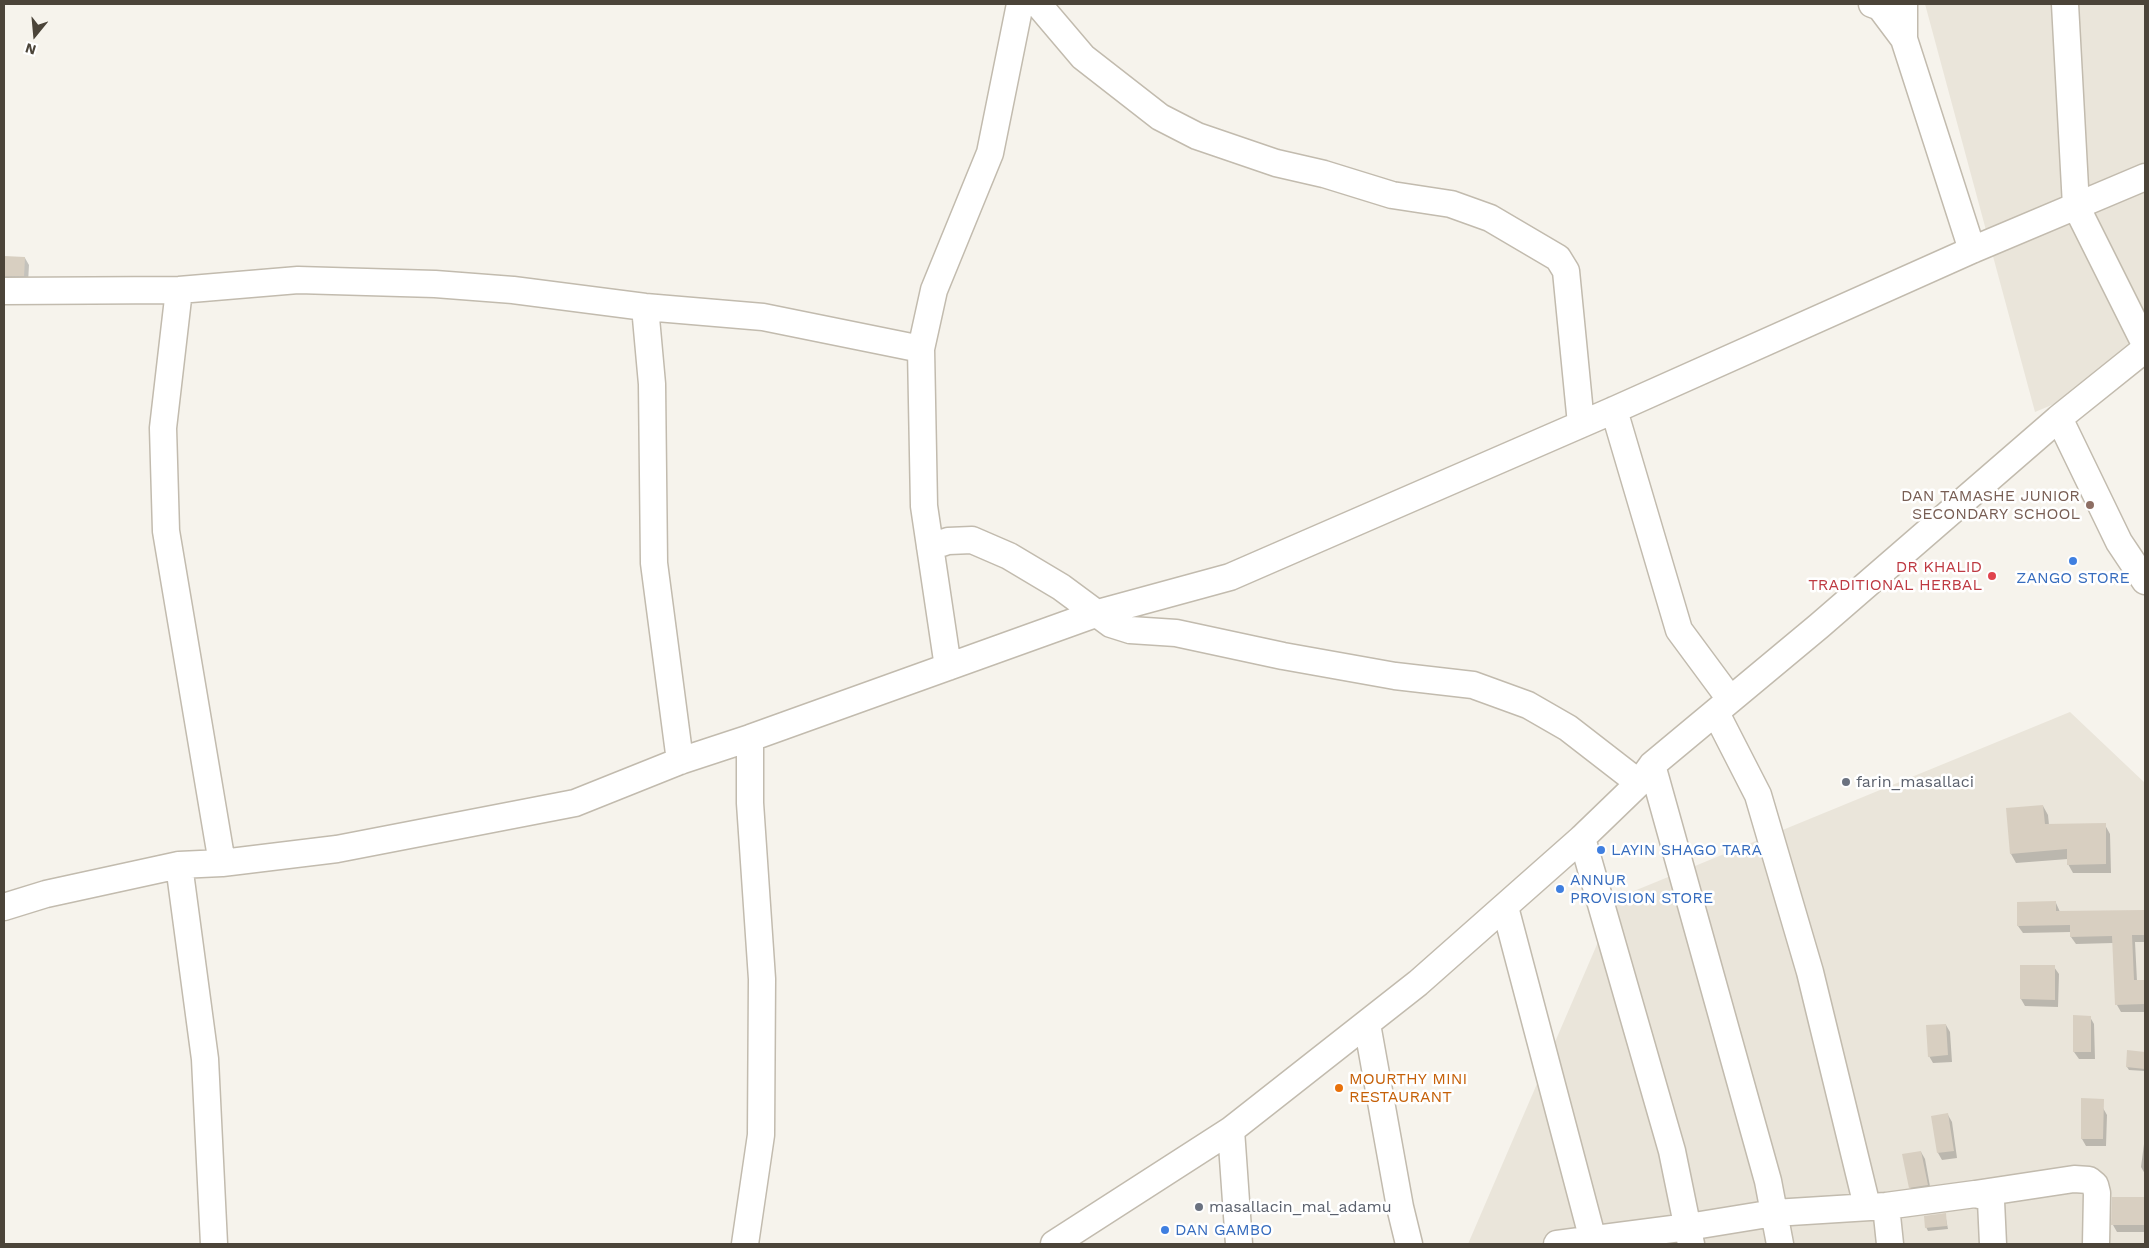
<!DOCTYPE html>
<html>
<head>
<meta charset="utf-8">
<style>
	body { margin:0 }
	#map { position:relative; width:2149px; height:1248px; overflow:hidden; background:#f6f3ec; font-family:"Work Sans",sans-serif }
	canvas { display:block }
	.frame { position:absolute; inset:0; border:5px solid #4b4439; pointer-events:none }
	.north { position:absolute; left:10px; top:10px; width:50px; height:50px; -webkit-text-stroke:4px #fff; paint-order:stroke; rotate:197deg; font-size:14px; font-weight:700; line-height:20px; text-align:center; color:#4b4439 }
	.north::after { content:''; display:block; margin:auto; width:18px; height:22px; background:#4b4439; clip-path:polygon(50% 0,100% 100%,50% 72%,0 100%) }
</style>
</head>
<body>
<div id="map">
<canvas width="2149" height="1248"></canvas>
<div class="frame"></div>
<div class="north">N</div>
</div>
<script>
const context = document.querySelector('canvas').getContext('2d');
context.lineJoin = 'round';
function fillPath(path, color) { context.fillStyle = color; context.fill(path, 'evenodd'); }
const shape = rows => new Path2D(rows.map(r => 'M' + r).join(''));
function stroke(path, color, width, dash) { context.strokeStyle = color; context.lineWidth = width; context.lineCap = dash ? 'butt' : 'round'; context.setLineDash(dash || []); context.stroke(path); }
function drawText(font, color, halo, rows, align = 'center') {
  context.font = font + ' "Work Sans",sans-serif'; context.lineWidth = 5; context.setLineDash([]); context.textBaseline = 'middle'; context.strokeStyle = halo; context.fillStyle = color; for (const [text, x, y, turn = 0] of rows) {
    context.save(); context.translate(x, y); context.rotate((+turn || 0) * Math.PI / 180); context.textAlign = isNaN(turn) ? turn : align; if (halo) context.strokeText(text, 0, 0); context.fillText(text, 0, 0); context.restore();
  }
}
fillPath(shape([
	[1925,4,2145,4,2145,366,2035,412],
	[2070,712,2145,783,2145,1244,1468,1244,1617,898]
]), '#eae5da');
fillPath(shape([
	[4,257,25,258,29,265,28,283,4,285],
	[2043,806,2048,815,2049,825,2105,825,2110,834,2111,873,2073,873,2068,864,2068,859,2016,863,2011,854],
	[2056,903,2060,912,2143,912,2145,915,2145,942,2135,942,2137,981,2145,981,2145,1012,2121,1012,2117,1005,2113,943,2076,944,2071,937,2071,932,2023,933,2018,926],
	[2054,967,2059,974,2058,1007,2025,1006,2021,999],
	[2090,1017,2094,1024,2095,1059,2079,1059,2074,1052],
	[1946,1025,1950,1032,1952,1062,1933,1063,1929,1056],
	[2128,1051,2145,1053,2145,1071,2129,1070,2127,1067],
	[2103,1108,2107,1115,2106,1146,2086,1146,2082,1139],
	[1948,1115,1952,1122,1957,1158,1942,1160,1938,1153,1932,1117],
	[2144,1144,2145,1144,2145,1174,2141,1167],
	[1921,1152,1925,1159,1931,1192,1914,1195,1910,1187],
	[2113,1198,2145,1198,2145,1232,2117,1232,2113,1225],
	[1945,1214,1948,1229,1928,1231,1926,1227]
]), '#0003');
fillPath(shape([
	[4,256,25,257,24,276,4,276],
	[2043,805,2045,824,2106,823,2106,864,2067,865,2067,849,2010,854,2006,808],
	[2056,901,2056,911,2144,910,2145,935,2132,935,2134,980,2145,980,2145,1004,2115,1005,2112,936,2070,937,2070,925,2017,926,2017,902],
	[2020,965,2055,965,2055,1000,2020,999],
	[2073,1015,2091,1016,2091,1052,2073,1052],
	[1946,1024,1948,1055,1928,1057,1926,1025],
	[2127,1050,2145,1052,2145,1069,2126,1067],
	[2081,1098,2104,1099,2103,1139,2081,1139],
	[1948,1113,1954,1151,1937,1153,1931,1116],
	[1921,1151,1928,1185,1909,1188,1902,1154],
	[2112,1197,2145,1197,2145,1225,2111,1225],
	[1946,1213,1947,1226,1925,1228,1924,1216]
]), '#d8cfc1');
const minor = shape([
	[1038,4,1083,57,1160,117,1197,136,1276,163,1324,174,1392,195,1451,204,1490,218,1558,258,1566,271,1581,424],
	[1872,4,1880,7,1904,39],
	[1904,4,1904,39,1972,250],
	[2065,4,2076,206,2145,344],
	[179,290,163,428,166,531,222,863],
	[4,291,179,290,298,280,435,284,513,290,645,307,763,317,921,349],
	[645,307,652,384,654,563,680,761],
	[1614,410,1679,630,1730,699],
	[2059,418,2119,542,2145,581],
	[930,547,948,541,972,540,1009,556,1061,587,1111,624,1130,630,1176,633,1283,656,1395,676,1473,685,1528,705,1568,728,1639,783],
	[948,667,924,506,921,349,934,290,990,153,1020,4],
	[1716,713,1758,795,1810,972,1867,1206],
	[1652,765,1768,1181,1780,1244],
	[1582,838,1672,1151,1691,1244],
	[179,865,205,1059,214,1244],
	[4,907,46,894,179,865,222,863,337,849,575,803,680,761,750,738,1098,613,1230,577,1614,410,1972,250,2145,177],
	[1505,907,1594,1244],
	[1367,1024,1400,1207,1409,1244],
	[1231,1130,1239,1244],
	[1975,1194,2074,1179,2089,1180,2095,1185,2097,1193,2096,1244],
	[1886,1206,1890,1244],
	[745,1244,761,1135,762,979,750,803,750,738],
	[1054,1244,1231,1130,1418,983,1582,838,1639,783,1652,765,1819,626,2059,418,2145,349],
	[1557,1244,1688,1227,1774,1213,1886,1206,1975,1194,1984,1196,1991,1201,1993,1244]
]);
stroke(minor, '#c2bbae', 29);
stroke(minor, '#fff', 26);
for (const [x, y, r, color] of [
	[2090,505,5,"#8d6e63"],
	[2073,561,5,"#3f7fe0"],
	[1992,576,5,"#e0444e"],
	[1846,782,5,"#6b7280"],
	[1601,850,5,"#3f7fe0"],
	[1560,889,5,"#3f7fe0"],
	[1339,1088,5,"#e8710a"],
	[1199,1207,5,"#6b7280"],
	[1165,1230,5,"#3f7fe0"]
]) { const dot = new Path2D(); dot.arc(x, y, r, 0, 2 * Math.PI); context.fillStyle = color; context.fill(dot); stroke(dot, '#fff', 2); }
drawText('16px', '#785e54', '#fff', [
	["DAN TAMASHE JUNIOR",2080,496],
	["SECONDARY SCHOOL",2080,514]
], 'right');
drawText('16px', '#be3a42', '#fff', [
	["DR KHALID",1982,567],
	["TRADITIONAL HERBAL",1982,585]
], 'right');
drawText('16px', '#366cbe', '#fff', [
	["ZANGO STORE",2073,578,"center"],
	["LAYIN SHAGO TARA",1611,850],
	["ANNUR",1570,880],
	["PROVISION STORE",1570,898],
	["DAN GAMBO",1175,1230]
], 'left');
drawText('16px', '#5b616d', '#fff', [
	["farin_masallaci",1856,782],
	["masallacin_mal_adamu",1209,1207]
], 'left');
drawText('16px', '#c56008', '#fff', [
	["MOURTHY MINI",1349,1079],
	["RESTAURANT",1349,1097]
], 'left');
</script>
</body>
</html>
